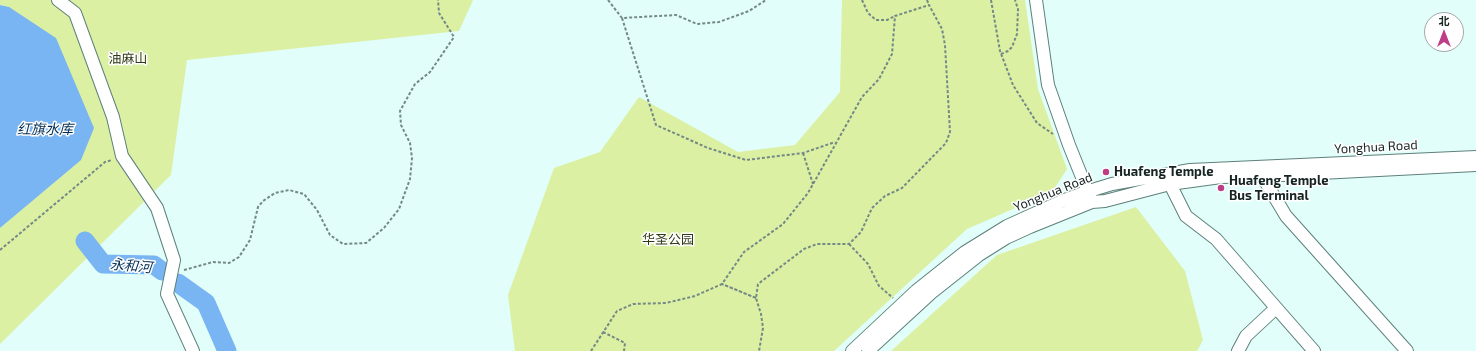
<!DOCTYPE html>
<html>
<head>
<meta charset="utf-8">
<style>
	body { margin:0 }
	#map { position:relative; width:1476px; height:351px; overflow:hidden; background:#e1fefa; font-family:"Exo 2","Noto Sans SC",sans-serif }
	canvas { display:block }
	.north { position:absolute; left:1424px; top:12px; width:40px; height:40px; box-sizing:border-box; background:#fff; border:1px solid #a2a7a7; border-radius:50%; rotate:0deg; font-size:11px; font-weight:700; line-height:16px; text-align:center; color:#162422 }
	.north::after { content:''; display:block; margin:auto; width:14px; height:18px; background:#be3d87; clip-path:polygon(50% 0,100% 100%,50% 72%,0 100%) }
</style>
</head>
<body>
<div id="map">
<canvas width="1476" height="351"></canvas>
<div class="north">北</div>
</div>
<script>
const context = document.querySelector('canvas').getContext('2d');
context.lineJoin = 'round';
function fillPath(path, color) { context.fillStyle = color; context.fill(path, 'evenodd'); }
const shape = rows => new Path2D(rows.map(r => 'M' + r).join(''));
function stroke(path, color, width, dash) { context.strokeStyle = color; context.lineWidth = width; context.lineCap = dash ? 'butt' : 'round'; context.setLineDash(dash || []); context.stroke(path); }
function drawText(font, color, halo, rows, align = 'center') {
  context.font = font + ' "Exo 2","Noto Sans SC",sans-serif'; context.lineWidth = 3; context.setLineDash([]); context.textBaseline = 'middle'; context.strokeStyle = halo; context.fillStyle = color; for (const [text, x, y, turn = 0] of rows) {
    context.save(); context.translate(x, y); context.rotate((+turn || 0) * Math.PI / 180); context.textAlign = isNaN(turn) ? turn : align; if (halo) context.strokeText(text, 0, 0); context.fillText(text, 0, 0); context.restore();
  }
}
fillPath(shape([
	[0,0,473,0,459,31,187,60,171,175,0,344,0,228,37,196,9,7,0,5],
	[842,0,1025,0,1038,89,1067,169,1052,192,967,229,834,351,515,351,508,295,554,168,600,152,639,97,738,152,795,145,840,92],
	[1136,207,1185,271,1203,340,1197,351,891,351,997,255]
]), '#dbf0a3');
fillPath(shape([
	[0,5,9,7,56,38,94,128,81,160,0,228]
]), '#79b4f3');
stroke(shape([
	[85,241,103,264,154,265,162,271],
	[178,283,206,303,227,351]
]), '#79b4f3', 19);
const minor = shape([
	[58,0,75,13,113,117,122,156,157,208,174,260,167,294,193,351],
	[1036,0,1048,85,1069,145,1090,197],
	[1262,176,1286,216,1407,351],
	[1170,184,1186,216,1216,239,1314,351],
	[852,351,916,291,965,252,1007,226,1062,201,1089,191,1112,184,1190,170,1476,157],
	[868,351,931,293,979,255,1006,238,1030,227,1092,202,1105,201,1170,184,1221,177,1262,176,1476,165],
	[1238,351,1246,336,1276,308]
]);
stroke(minor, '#5e807b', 14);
stroke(shape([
	[608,0,622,18,676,15,697,24,719,22,749,11,766,0],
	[862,0,868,13,876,20,887,20,895,16],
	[927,0,929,5],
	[991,0,1000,51,1013,85,1037,123,1053,134],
	[622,18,656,125,708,148,746,160,803,153,835,142],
	[1001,54,1008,51,1012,47,1017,34,1018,9,1015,0],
	[803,153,813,184],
	[849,244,868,264,879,286,893,298],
	[0,250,105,162,112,160],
	[184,270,213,262,229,263,239,257,250,240,258,207,263,201,275,193,289,190,304,194,317,210,330,235,343,244,366,243,384,228,399,209,410,179,412,158,410,143,401,125,400,111,415,84,430,72,454,37,439,13,438,0],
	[756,298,722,284,756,298],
	[603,332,625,343,624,351],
	[591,351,617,311,633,304,666,303,695,296,722,284,744,252,783,224,808,193,862,97,879,79,892,54,895,16,929,5,942,29,945,45,950,132,946,143,902,188,885,196,872,208,861,232,849,244,817,244,804,249,758,284,756,298,761,314,763,328,759,351]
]), '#748986', 2, [3, 2]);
stroke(minor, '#fff', 12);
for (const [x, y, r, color] of [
	[1106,172,4,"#be3d87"],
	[1221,188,4,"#be3d87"]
]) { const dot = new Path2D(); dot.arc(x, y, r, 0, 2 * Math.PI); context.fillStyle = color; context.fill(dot); stroke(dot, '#fff', 1.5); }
drawText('13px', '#303815', '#fff', [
	["油麻山",128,59],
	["华圣公园",668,240]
]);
drawText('13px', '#162422', '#fff', [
	["Yonghua Road",1376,147,-3],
	["Yonghua Road",1053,192,-22]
]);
drawText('bold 13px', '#162422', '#fff', [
	["Huafeng Temple",1114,172],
	["Huafeng Temple",1229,181],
	["Bus Terminal",1229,196]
], 'left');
drawText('italic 14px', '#012d54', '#fff', [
	["红旗水库",45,129],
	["永和河",131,266,5]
]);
</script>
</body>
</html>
